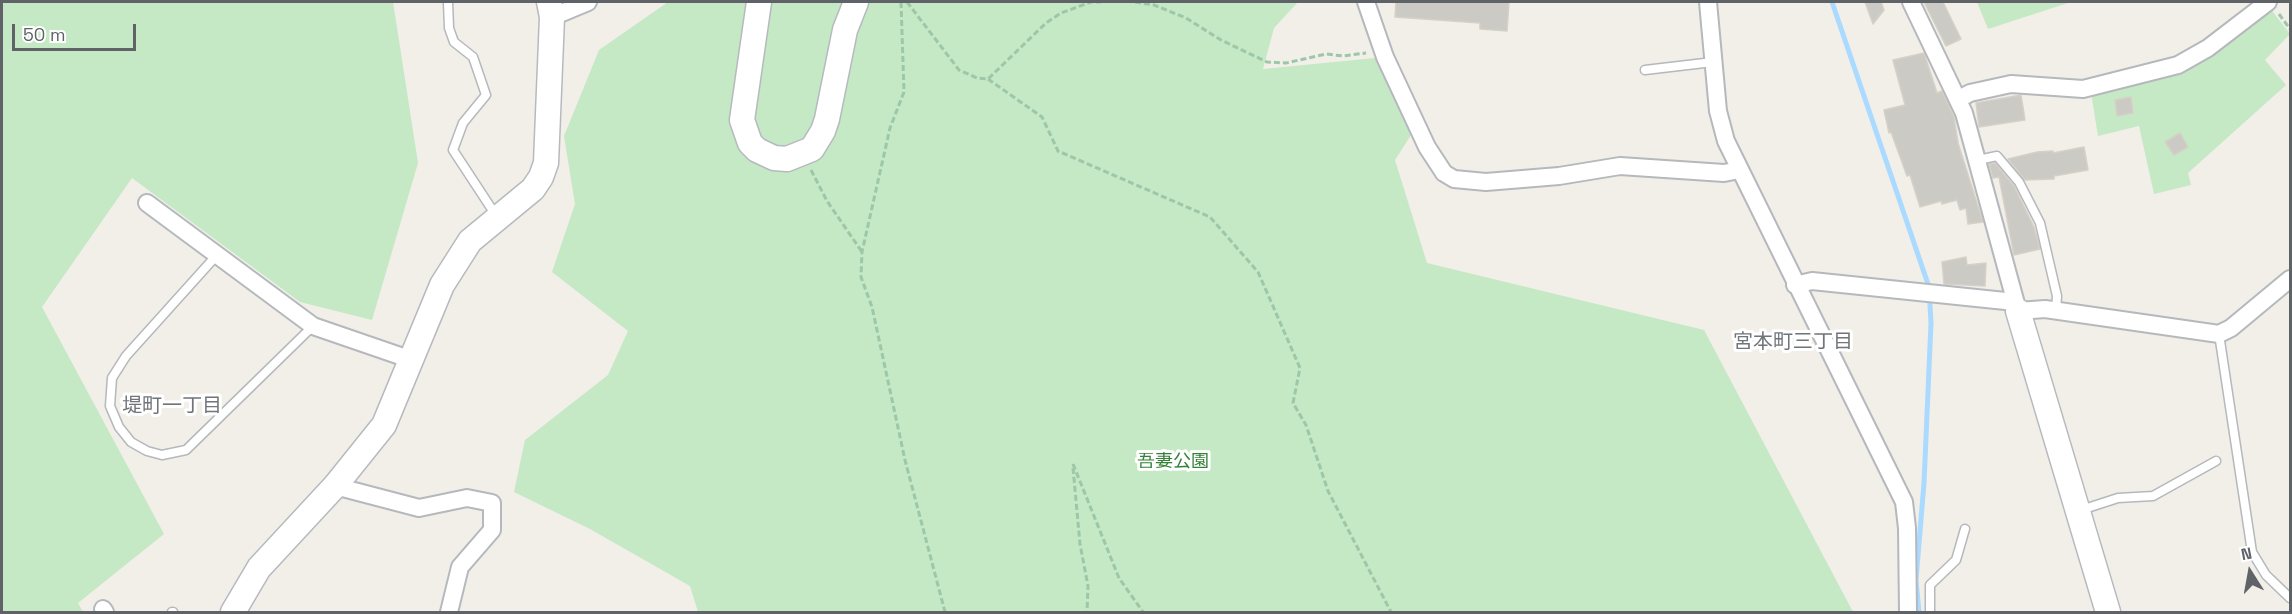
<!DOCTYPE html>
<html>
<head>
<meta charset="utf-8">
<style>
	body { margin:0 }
	#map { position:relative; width:2292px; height:614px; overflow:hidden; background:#f1efe8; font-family:"Space Grotesk",sans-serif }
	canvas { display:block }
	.frame { position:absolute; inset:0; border:3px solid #5f6368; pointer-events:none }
	.north { position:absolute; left:2220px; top:542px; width:60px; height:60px; -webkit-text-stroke:4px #fff; paint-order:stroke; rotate:349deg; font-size:16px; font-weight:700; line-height:24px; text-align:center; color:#5f6368 }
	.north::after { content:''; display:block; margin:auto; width:21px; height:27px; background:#5f6368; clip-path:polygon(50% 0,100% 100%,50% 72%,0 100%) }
	.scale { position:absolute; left:12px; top:24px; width:124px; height:27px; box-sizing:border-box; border:3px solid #5f6368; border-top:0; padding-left:8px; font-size:18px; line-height:21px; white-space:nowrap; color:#5f6368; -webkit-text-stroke:4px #fff; paint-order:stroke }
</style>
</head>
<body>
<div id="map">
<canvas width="2292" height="614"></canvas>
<div class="frame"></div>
<div class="north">N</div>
<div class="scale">50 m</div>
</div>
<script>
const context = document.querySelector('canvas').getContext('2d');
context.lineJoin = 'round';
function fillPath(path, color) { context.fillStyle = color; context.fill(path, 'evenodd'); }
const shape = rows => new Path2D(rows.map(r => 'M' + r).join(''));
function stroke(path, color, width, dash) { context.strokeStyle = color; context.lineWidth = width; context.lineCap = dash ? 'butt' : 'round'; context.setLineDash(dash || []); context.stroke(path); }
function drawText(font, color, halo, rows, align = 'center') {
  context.font = font + ' "Space Grotesk","Noto Sans JP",sans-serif'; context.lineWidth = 6; context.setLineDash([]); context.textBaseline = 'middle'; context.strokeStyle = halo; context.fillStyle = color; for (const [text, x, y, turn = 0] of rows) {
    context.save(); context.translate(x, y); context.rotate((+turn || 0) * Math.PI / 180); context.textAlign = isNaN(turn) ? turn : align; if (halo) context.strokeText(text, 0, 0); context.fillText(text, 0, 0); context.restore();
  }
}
fillPath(shape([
	[2,2,393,2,418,163,372,320,300,302,132,178,42,307,164,534,78,603,83,612,2,612],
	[668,2,1298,2,1274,28,1263,69,1385,57,1413,132,1395,160,1427,263,1704,330,1853,612,698,612,690,586,590,529,514,492,525,440,608,375,628,331,552,272,575,204,564,136,599,50],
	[1977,2,2071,2,1988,29],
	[2269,7,2290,34,2265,60,2286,85,2188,173,2191,185,2154,194,2139,126,2098,136,2091,93,2136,83,2144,84,2144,82]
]), '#c5e8c5');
stroke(shape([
	[1832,2,1929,287,1931,323,1924,483,1916,580,1919,612]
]), '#aadaff', 5);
const building = shape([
	[1396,2,1509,2,1507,31,1480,29,1480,23,1395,17,1396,2],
	[1865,2,1881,2,1884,10,1873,24,1865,2],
	[1924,2,1943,2,1961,39,1946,46,1924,2],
	[1924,53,1937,93,1942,91,1954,117,1958,143,1983,222,1968,224,1966,208,1960,210,1957,200,1942,204,1941,201,1920,207,1910,175,1907,176,1891,132,1889,133,1884,110,1905,105,1893,60,1924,53],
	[2021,95,2025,120,1979,127,1976,103,2021,95],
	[2131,97,2133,113,2117,116,2115,100,2131,97],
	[2180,133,2188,147,2174,155,2165,142,2180,133],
	[2084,147,2088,170,2054,176,2054,179,2025,180,2008,159,2037,152,2053,151,2053,153,2084,147],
	[1995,163,2014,186,2034,227,2040,249,2014,255,1999,177,1993,178,1989,164,1995,163],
	[1966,257,1967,265,1986,263,1985,286,1944,284,1942,262,1966,257]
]);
fillPath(building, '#cccac5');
stroke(building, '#d6d1c6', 1.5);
const lane = shape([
	[448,2,449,28,454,42,473,57,486,95,463,123,453,150,497,217],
	[1645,70,1713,62],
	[1978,160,1997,156,2019,182,2040,223,2057,296,2056,310],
	[216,256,126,356,112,378,110,406,119,427,131,442,147,451,162,455,186,450,313,326],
	[2219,334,2252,552,2266,575,2290,598],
	[2081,510,2118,498,2153,496,2216,461],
	[172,612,173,612],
	[1930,612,1930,585,1956,560,1965,529]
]);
const street = shape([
	[1366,2,1385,57,1427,147,1444,173,1454,179,1486,182,1559,176,1620,166,1724,173,1739,170],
	[1708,2,1718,111,1726,141,1904,502,1907,528,1908,612],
	[1911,2,1964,113,2018,311,2045,309,2219,334,2231,328,2290,279],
	[552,17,588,2],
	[1959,99,1970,93,2011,84,2083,89,2178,65,2208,48,2268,2],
	[147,203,313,326,409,359],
	[1795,285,1812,281,2015,302],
	[335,486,419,508,467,498,492,503,492,530,460,567,449,612],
	[103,609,105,612]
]);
const secondary = shape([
	[759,2,742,120,750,143,757,150,774,158,787,159,812,149,823,131,827,119,845,30,856,2],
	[2018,311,2108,612],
	[233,612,259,568,335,486,384,425,442,285,470,241,533,189,541,177,546,163,552,17,549,2]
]);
stroke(lane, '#b5b8bc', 11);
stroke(street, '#b5b8bc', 20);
stroke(secondary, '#b6babf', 27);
stroke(shape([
	[901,2,904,92,890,128,862,252,861,277,872,307,905,460,945,612],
	[907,2,959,70,977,78,988,79,1046,23,1061,13,1091,2,1101,2],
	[1135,2,1154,5,1186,18,1221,40,1267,62,1286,63,1326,54,1343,56,1366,53],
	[2279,14,2290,29],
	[988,79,1042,117,1058,151,1210,217,1258,272,1300,368,1293,403,1306,425,1328,491,1391,612],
	[811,170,827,201,862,252],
	[1073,464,1119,578,1143,612],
	[1073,468,1080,544,1088,586,1087,612]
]), '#9cc7a9', 3, [6, 3]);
stroke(lane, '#fff', 8);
stroke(street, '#fff', 16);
stroke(secondary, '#fff', 24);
drawText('18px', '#348238', '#fff', [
	["吾妻公園",1173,462]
]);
drawText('20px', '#70757a', '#fff', [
	["宮本町三丁目",1793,343],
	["堤町一丁目",172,407]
]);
</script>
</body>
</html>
